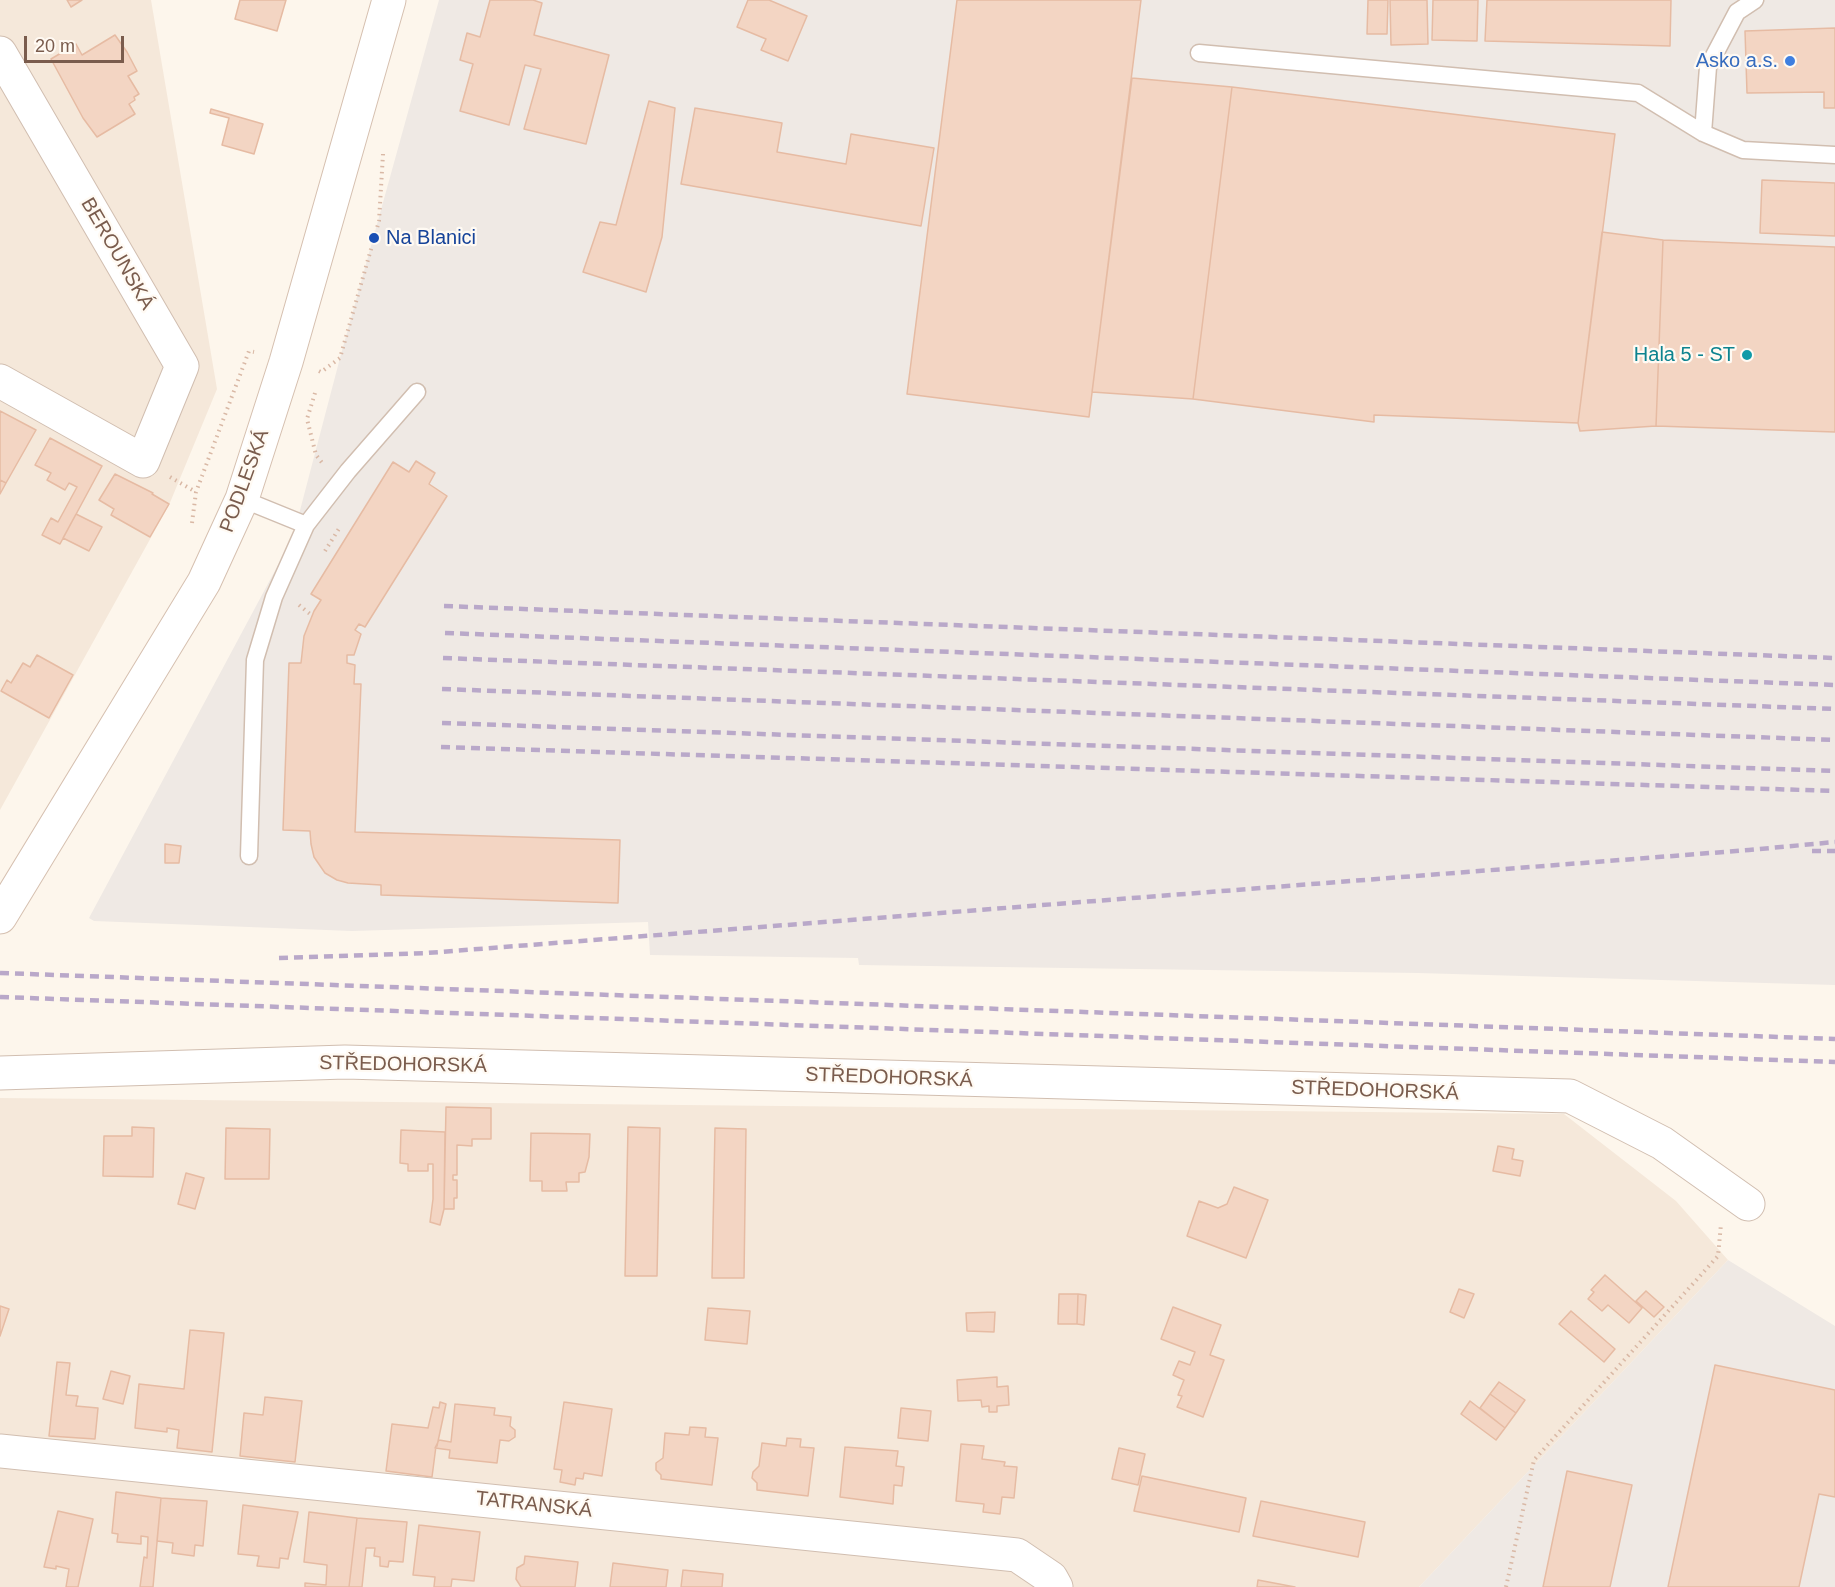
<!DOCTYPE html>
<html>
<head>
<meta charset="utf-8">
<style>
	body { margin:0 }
	#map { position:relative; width:1835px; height:1587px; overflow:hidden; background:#fdf6ec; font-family:Arial,sans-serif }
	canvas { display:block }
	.scale { position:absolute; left:24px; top:36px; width:100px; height:27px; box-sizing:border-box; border:3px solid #7a5c4d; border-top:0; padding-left:8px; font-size:18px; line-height:21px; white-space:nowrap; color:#7a5c4d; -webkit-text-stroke:4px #fffaf3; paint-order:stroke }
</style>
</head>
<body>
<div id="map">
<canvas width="1835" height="1587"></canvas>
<div class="scale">20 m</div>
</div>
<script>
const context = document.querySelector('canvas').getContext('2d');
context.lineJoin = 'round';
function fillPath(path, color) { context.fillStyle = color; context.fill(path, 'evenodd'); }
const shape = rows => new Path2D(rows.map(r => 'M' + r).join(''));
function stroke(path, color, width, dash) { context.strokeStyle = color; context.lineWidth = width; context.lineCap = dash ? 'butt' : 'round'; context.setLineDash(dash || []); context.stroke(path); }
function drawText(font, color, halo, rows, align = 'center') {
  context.font = font + ' Arial,sans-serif'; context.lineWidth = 4.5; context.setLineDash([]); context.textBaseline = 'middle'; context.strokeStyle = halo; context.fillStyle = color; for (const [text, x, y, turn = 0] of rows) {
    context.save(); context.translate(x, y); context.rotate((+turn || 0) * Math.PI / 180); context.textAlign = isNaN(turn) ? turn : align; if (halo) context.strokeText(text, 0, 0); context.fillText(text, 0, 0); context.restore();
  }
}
fillPath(shape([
	[0,0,151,0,217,389,169,505,0,810],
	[0,1098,1564,1114,1676,1201,1728,1260,1419,1587,0,1587]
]), '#f5e8da');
fillPath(shape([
	[439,0,1835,0,1835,985,1418,973,859,965,858,958,650,955,648,922,352,931,94,921,89,918,293,537,340,358],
	[1728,1260,1835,1326,1835,1587,1419,1587]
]), '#efe9e4');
const building = shape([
	[67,0,82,0,71,7,67,0],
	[240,0,286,0,277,31,235,19,240,0],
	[490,0,533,0,542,3,534,35,609,55,586,144,524,129,541,69,525,65,509,125,460,111,473,64,460,60,467,33,480,37,490,0],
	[748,0,769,0,807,16,788,61,761,50,766,39,737,27,748,0],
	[957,0,1141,0,1089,417,907,394,957,0],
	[1368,0,1388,0,1387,34,1367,34,1368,0],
	[1390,0,1427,0,1428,44,1391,45,1390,0],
	[1433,0,1478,0,1477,41,1432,40,1433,0],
	[1487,0,1671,0,1670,46,1485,41,1487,0],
	[1835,28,1835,108,1824,108,1824,92,1747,93,1745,31,1835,28],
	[115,35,127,52,137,71,128,76,139,94,134,97,135,100,129,104,135,114,97,137,83,118,51,59,76,44,82,55,115,35],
	[1132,78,1232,87,1193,399,1092,392,1132,78],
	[1232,87,1615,134,1578,423,1374,415,1374,422,1193,399,1232,87],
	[649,101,675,108,662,237,646,292,583,272,600,222,616,225,649,101],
	[695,108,782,123,777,152,846,164,851,134,934,148,921,226,681,184,695,108],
	[211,109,263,124,254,154,222,145,229,118,210,113,211,109],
	[1762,180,1835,183,1835,236,1760,233,1762,180],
	[1602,232,1663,240,1656,426,1580,431,1578,423,1602,232],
	[1663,240,1835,247,1835,432,1656,426,1663,240],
	[0,411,36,430,6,483,0,480,0,411],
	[50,438,102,466,60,544,42,535,51,518,58,522,77,487,69,483,65,490,47,480,51,473,35,465,50,438],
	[416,461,435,473,429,484,447,496,365,627,359,624,355,630,361,634,354,655,347,655,347,663,355,665,354,684,361,684,355,832,620,840,618,903,381,895,381,885,348,883,337,880,325,873,314,857,311,844,310,831,283,830,289,663,301,663,304,636,314,611,321,600,311,594,393,462,409,472,416,461],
	[115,474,153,493,152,494,169,504,150,537,111,515,114,509,99,500,115,474],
	[0,480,6,483,0,494,0,480],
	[76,514,102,527,89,551,63,538,76,514],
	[37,655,73,675,49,718,1,691,7,680,11,683,23,663,30,667,37,655],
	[165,844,181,846,179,863,165,863,165,844],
	[446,1107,491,1108,491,1139,472,1139,472,1146,457,1145,457,1175,453,1175,453,1180,457,1180,457,1198,454,1198,454,1209,444,1209,446,1107],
	[132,1127,154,1128,153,1177,103,1176,104,1136,132,1136,132,1127],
	[628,1127,660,1128,657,1276,625,1276,628,1127],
	[226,1128,270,1129,269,1179,225,1179,226,1128],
	[715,1128,746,1129,744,1278,712,1278,715,1128],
	[401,1130,445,1132,444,1209,440,1225,430,1222,433,1199,433,1164,428,1164,428,1171,408,1171,408,1164,400,1163,401,1130],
	[531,1133,590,1134,589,1157,585,1172,579,1173,579,1182,566,1182,567,1191,542,1191,542,1181,530,1181,531,1133],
	[1498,1146,1514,1149,1512,1159,1523,1161,1520,1176,1493,1171,1498,1146],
	[186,1173,204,1178,195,1209,178,1204,186,1173],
	[1234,1187,1268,1200,1246,1258,1187,1236,1199,1201,1218,1208,1227,1204,1234,1187],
	[1605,1275,1642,1308,1629,1323,1608,1305,1602,1311,1588,1299,1594,1292,1591,1290,1605,1275],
	[1459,1289,1474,1294,1464,1318,1450,1312,1459,1289],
	[1646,1291,1664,1307,1654,1317,1636,1301,1646,1291],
	[1059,1294,1078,1294,1077,1324,1058,1324,1059,1294],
	[1078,1294,1086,1295,1084,1325,1077,1324,1078,1294],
	[0,1306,9,1309,0,1336,0,1306],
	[1173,1307,1221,1325,1210,1355,1224,1360,1203,1417,1177,1407,1182,1396,1178,1395,1184,1380,1173,1375,1179,1361,1190,1365,1195,1352,1161,1339,1173,1307],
	[708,1308,750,1311,747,1344,705,1340,708,1308],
	[1571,1311,1615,1349,1604,1362,1559,1324,1571,1311],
	[995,1312,994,1332,967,1331,966,1313,995,1312],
	[190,1330,224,1333,212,1452,177,1448,179,1430,167,1428,167,1432,135,1428,139,1384,184,1389,190,1330],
	[57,1362,70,1363,66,1395,78,1396,76,1406,98,1408,95,1439,49,1436,57,1362],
	[1715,1365,1835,1390,1835,1497,1819,1494,1799,1587,1668,1587,1715,1365],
	[111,1371,130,1376,123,1404,103,1399,111,1371],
	[997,1377,997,1387,1008,1386,1009,1405,997,1406,997,1412,989,1412,989,1406,982,1407,981,1400,958,1401,957,1380,997,1377],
	[1499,1382,1525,1400,1516,1413,1490,1394,1499,1382],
	[1490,1394,1516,1413,1505,1428,1480,1408,1490,1394],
	[265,1397,302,1401,295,1462,240,1456,244,1413,263,1415,265,1397],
	[1470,1401,1505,1428,1496,1440,1461,1414,1470,1401],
	[440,1402,446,1404,437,1446,436,1446,432,1477,386,1471,392,1424,428,1428,433,1407,439,1408,440,1402],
	[564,1402,612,1409,602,1476,584,1473,583,1479,576,1478,575,1485,560,1482,562,1470,554,1469,564,1402],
	[455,1404,495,1408,494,1415,511,1417,510,1426,515,1430,515,1437,509,1441,500,1440,497,1463,449,1458,450,1450,435,1448,439,1440,451,1442,455,1404],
	[901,1408,931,1411,928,1441,898,1438,901,1408],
	[690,1427,706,1428,705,1437,718,1438,712,1485,661,1479,661,1475,656,1470,656,1463,663,1458,665,1433,689,1435,690,1427],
	[787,1438,801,1439,800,1447,814,1448,808,1496,757,1490,757,1483,752,1478,753,1472,759,1466,762,1443,786,1446,787,1438],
	[961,1444,984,1446,982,1459,1005,1462,1004,1466,1017,1467,1014,1498,1002,1497,1000,1514,983,1512,984,1504,956,1501,961,1444],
	[845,1447,898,1451,896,1466,904,1467,902,1486,894,1485,893,1504,840,1497,845,1447],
	[1119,1448,1145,1454,1138,1485,1112,1479,1119,1448],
	[1567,1471,1632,1485,1610,1587,1543,1587,1567,1471],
	[1142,1476,1246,1498,1239,1532,1134,1511,1142,1476],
	[116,1492,161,1498,153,1587,140,1587,144,1557,147,1558,148,1537,141,1536,141,1544,117,1542,118,1534,112,1533,116,1492],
	[161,1498,207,1501,203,1546,195,1545,194,1556,172,1553,173,1543,157,1541,161,1498],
	[1261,1501,1365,1522,1358,1557,1253,1536,1261,1501],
	[243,1505,298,1512,288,1559,280,1558,279,1568,257,1566,259,1556,238,1554,243,1505],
	[58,1511,93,1519,78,1587,66,1587,69,1569,56,1566,56,1569,44,1567,58,1511],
	[309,1512,357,1518,349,1587,305,1587,305,1583,326,1585,327,1565,304,1562,309,1512],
	[357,1518,407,1522,403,1562,389,1561,388,1567,380,1566,380,1557,374,1556,375,1548,366,1548,362,1587,349,1587,357,1518],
	[419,1525,480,1532,474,1581,452,1579,451,1587,434,1587,435,1577,413,1575,419,1525],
	[525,1556,578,1562,575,1587,521,1587,516,1579,517,1568,524,1564,525,1556],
	[613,1563,668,1570,666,1587,610,1587,613,1563],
	[683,1570,723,1574,722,1587,681,1587,683,1570],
	[1258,1580,1295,1587,1257,1587,1258,1580]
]);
fillPath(building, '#f3d5c3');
stroke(building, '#e6bba3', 1.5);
const service = shape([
	[1199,53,1638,93,1703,133,1743,150,1835,155],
	[1703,133,1708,67,1737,12,1755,0],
	[242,499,306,525,274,597,255,660,249,856],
	[306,525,348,471,417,392]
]);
const minor = shape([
	[0,53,182,366,143,461,0,381],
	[0,1073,345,1062,1570,1096,1662,1143,1748,1204],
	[0,1451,1017,1555,1051,1578,1056,1587]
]);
const secondary = shape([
	[0,917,204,582,242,499,286,362,389,0]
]);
stroke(service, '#d1beb0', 19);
stroke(minor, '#d1beb0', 35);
stroke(secondary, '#d6c0b0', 35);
stroke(shape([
	[319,371,321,372,340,358,379,221,383,154],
	[315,393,307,419,316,455,323,464],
	[170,477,196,492],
	[192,523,196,492,249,351,254,352],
	[325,551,340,527],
	[299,605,310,614],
	[1506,1587,1534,1460,1718,1256,1721,1224]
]), '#d9b8a5', 4, [1.5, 4.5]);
stroke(service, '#fff', 16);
stroke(minor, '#fff', 33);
stroke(secondary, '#fff', 33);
stroke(shape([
	[444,606,1835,658],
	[445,633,1835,685],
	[443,658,1835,709],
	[442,689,1835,740],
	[442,723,1835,771],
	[441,747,1835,791],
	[1812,851,1835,851],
	[279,958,427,953,1749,850,1835,842],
	[0,973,1835,1039],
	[0,997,1835,1062]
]), '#b9a8c9', 4.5, [9, 6]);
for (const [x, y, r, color] of [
	[1790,61,6,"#3f7fe0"],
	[374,238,6,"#1a4fb4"],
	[1747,355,6,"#0f9aa8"]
]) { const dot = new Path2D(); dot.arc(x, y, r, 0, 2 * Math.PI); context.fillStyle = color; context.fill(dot); stroke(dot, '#fffaf3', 2); }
drawText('20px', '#366cbe', '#fffaf3', [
	["Asko a.s.",1778,61]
], 'right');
drawText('20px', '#164399', '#fffaf3', [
	["Na Blanici",386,238]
], 'left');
drawText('20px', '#7a5c4d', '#fffaf3', [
	["BEROUNSKÁ",117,254,60],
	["PODLESKÁ",245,481,-70],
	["STŘEDOHORSKÁ",403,1065,1],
	["STŘEDOHORSKÁ",889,1078,2],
	["STŘEDOHORSKÁ",1375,1091,2],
	["TATRANSKÁ",534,1505,6]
]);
drawText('20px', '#0d838f', '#fffaf3', [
	["Hala 5 - ST",1735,355]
], 'right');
</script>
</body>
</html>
